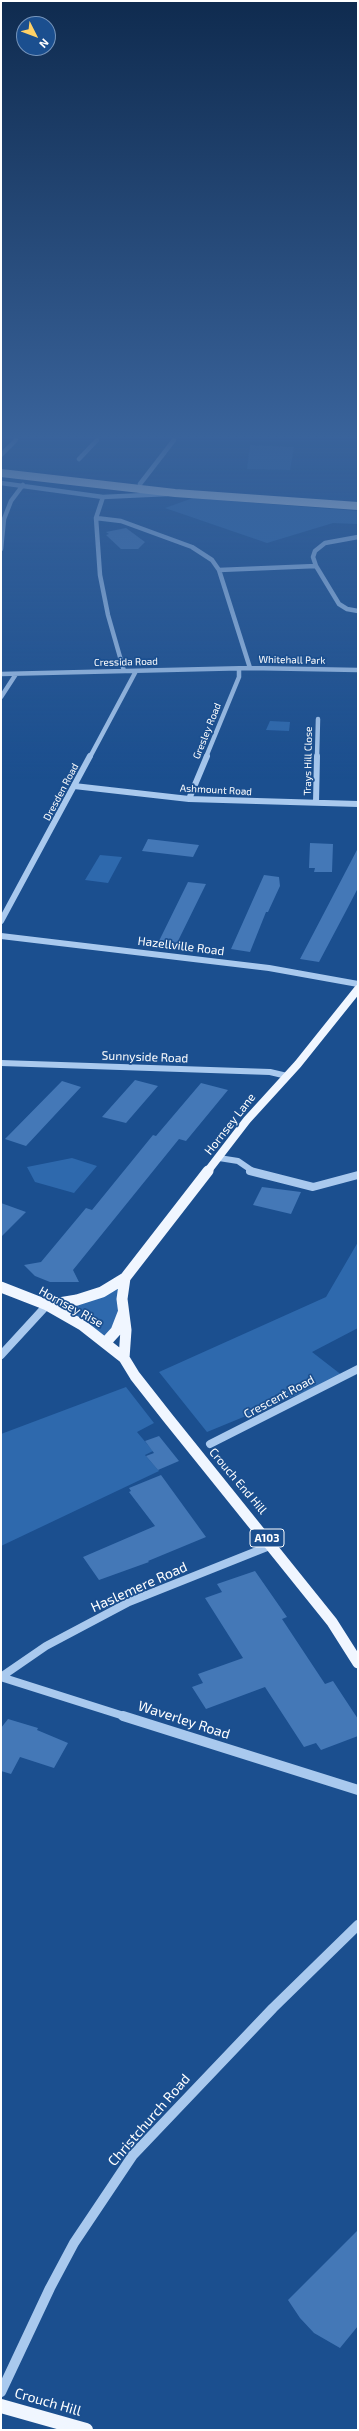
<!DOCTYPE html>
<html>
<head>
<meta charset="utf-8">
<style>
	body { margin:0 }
	#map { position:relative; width:359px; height:2431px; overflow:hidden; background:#1b4f8f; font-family:"Exo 2",sans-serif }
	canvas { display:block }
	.frame { position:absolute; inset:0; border:2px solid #fff; pointer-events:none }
	.north { position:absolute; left:16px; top:16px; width:40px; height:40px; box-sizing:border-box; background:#1b4f8f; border:1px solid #7695bc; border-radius:50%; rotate:132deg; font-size:11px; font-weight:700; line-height:16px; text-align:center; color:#fff }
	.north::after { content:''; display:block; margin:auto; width:14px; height:18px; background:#ffd166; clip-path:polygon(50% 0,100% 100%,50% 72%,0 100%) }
</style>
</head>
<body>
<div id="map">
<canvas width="359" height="2431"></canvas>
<div class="frame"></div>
<div class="north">N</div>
</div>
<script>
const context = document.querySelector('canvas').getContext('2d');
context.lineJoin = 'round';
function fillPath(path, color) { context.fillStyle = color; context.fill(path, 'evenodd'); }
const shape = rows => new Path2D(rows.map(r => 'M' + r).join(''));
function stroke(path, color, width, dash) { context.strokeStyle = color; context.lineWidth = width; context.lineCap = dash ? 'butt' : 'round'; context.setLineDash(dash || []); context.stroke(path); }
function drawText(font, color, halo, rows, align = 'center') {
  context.font = font + ' "Exo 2",sans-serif'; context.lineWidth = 3.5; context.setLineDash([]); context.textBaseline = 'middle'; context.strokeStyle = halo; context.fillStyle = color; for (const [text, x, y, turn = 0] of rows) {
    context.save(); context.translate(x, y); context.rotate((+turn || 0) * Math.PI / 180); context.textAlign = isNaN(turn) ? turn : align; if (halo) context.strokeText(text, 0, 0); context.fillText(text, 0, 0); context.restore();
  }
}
fillPath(shape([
	[250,445,294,447,290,470,247,469],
	[193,498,358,511,358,524,333,523,267,543,165,508],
	[270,721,290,722,289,731,266,730],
	[100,855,122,857,108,883,85,880],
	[72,1158,97,1166,74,1193,35,1182,27,1167],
	[358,1242,358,1328,312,1352,343,1376,207,1432,159,1372,326,1297],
	[125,1278,124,1312,106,1342,47,1305,77,1300],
	[126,1387,154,1423,137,1432,153,1451,145,1455,159,1471,1,1546,1,1434]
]), '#2e69ad');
fillPath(shape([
	[126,528,145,542,138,549,121,549,106,535,109,534,106,532],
	[148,839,199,845,193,857,142,851],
	[310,843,333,844,332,872,314,872,315,868,309,868],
	[358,848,358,888,346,911,319,962,300,959],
	[264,875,279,877,280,886,268,912,266,912,250,952,231,949],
	[188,882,206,884,177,943,159,941],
	[135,1080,158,1086,126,1123,102,1117],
	[62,1081,81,1087,26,1146,5,1139],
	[201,1083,228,1090,186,1141,179,1139,73,1270,79,1282,50,1282,35,1276,24,1265,41,1262,86,1208,92,1210,153,1135,156,1136],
	[262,1187,301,1192,291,1214,253,1205],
	[1,1203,26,1212,1,1237],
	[159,1436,179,1461,158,1470,146,1456,154,1453,145,1441],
	[161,1475,206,1537,148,1561,149,1562,99,1580,83,1557,155,1526,129,1492,131,1491,129,1488],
	[255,1571,287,1617,282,1619,325,1684,333,1681,358,1719,358,1736,321,1750,316,1743,304,1747,265,1687,206,1709,192,1687,203,1683,198,1674,243,1658,205,1598,222,1592,217,1584],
	[8,1719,38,1728,37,1730,68,1743,54,1768,20,1757,11,1774,1,1771,1,1728],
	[358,2230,358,2326,340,2348,314,2333,300,2318,288,2300]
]), '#4478b7');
stroke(shape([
	[1,455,16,440],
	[79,459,97,440],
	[1,483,103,497,167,494],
	[140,484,174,440],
	[103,497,96,518,121,521,192,547,212,560,219,570,250,668],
	[96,518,100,575,108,615,124,671],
	[358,537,325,543,315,551,313,557,316,566,339,604,347,609,358,611],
	[1,549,4,519,11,501,23,485],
	[219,570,316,566],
	[1,674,250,668,358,670],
	[1,697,16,674],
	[90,757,136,671],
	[206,757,239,677,239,669],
	[317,757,318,719]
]), '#a9c9ee', 4.5);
stroke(shape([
	[74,786,189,799,358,804],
	[189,799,207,756],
	[316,802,317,756],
	[1,921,90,756],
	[1,936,269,968,358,984],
	[1,1063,270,1072,287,1076],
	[219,1158,238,1161,254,1172]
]), '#a9c9ee', 6);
stroke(shape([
	[250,1171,313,1187,358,1175],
	[1,1355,47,1305],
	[210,1444,358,1369],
	[1,1677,127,1717],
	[1,1677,46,1646,129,1602,272,1545]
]), '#a9c9ee', 8);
stroke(shape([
	[123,1716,358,1790],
	[1,2392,50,2288,74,2243,133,2155,273,2008,358,1925]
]), '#a9c9ee', 10);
stroke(shape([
	[207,1172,247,1120,298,1064,358,989]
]), '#f0f6ff', 8);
stroke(shape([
	[1,1287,47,1305,82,1325,124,1358,135,1376,168,1418,332,1622,358,1663],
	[47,1305,77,1300,102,1292,125,1278,208,1171],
	[106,1342,116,1331,123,1313],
	[124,1358,126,1330,122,1299,125,1278]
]), '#f0f6ff', 11);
stroke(shape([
	[1,2406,86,2430]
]), '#f0f6ff', 14);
stroke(shape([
	[1,473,175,493,358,506]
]), '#fff', 8);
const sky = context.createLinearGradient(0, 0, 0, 780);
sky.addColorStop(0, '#0f2b4f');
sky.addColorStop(0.56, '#39639b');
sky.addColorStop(1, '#39639b00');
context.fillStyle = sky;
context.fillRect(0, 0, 359, 780);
drawText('10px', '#fff', '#1b4f8f', [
	["Whitehall Park",292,660,1],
	["Cressida Road",126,662,-1],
	["Gresley Road",207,731,-68],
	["Trays Hill Close",308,761,-89],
	["Ashmount Road",216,790,3],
	["Dresden Road",61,792,-62]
]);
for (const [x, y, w] of [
	[267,1538,34]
]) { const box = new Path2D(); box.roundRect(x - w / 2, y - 9, w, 18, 3); context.fillStyle = '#1b4f8f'; context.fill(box); stroke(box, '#fff', 1); }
drawText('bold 11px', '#fff', null, [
	["A103",267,1538]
]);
drawText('12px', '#fff', '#1b4f8f', [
	["Hazellville Road",181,946,7],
	["Sunnyside Road",145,1057,2],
	["Hornsey Lane",230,1124,-52],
	["Hornsey Rise",71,1307,29],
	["Crescent Road",279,1397,-28],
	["Crouch End Hill",238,1481,50]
]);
drawText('14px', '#fff', '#1b4f8f', [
	["Haslemere Road",139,1587,-24],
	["Waverley Road",184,1720,18],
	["Christchurch Road",149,2120,-49],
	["Crouch Hill",48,2402,16]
]);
</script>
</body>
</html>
